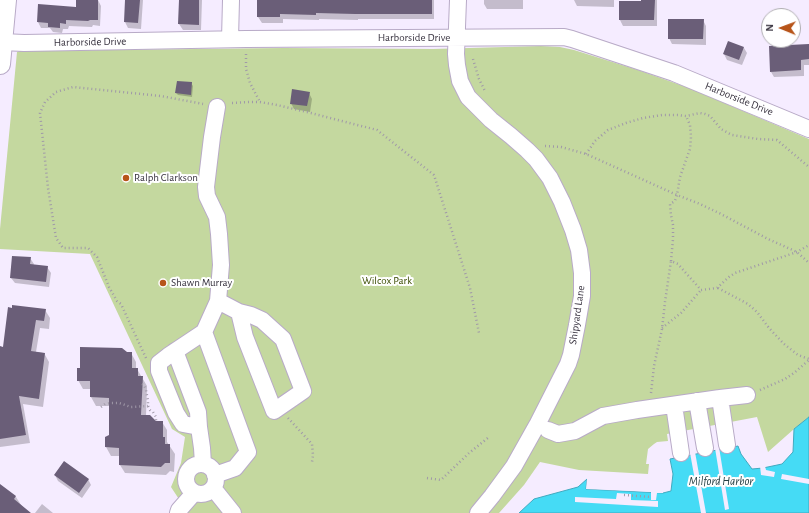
<!DOCTYPE html>
<html>
<head>
<meta charset="utf-8">
<style>
	body { margin:0 }
	#map { position:relative; width:809px; height:513px; overflow:hidden; background:#f5ecff; font-family:"Alegreya Sans",sans-serif }
	canvas { display:block }
	.north { position:absolute; left:761px; top:8px; width:40px; height:40px; box-sizing:border-box; background:#fff; border:1px solid #b0aeb3; border-radius:50%; rotate:271deg; font-size:11px; font-weight:700; line-height:16px; text-align:center; color:#393440 }
	.north::after { content:''; display:block; margin:auto; width:14px; height:18px; background:#b75419; clip-path:polygon(50% 0,100% 100%,50% 72%,0 100%) }
</style>
</head>
<body>
<div id="map">
<canvas width="809" height="513"></canvas>
<div class="north">N</div>
</div>
<script>
const context = document.querySelector('canvas').getContext('2d');
context.lineJoin = 'round';
function fillPath(path, color) { context.fillStyle = color; context.fill(path, 'evenodd'); }
const shape = rows => new Path2D(rows.map(r => 'M' + r).join(''));
function stroke(path, color, width, dash) { context.strokeStyle = color; context.lineWidth = width; context.lineCap = dash ? 'butt' : 'round'; context.setLineDash(dash || []); context.stroke(path); }
function drawText(font, color, halo, rows, align = 'center') {
  context.font = font + ' "Alegreya Sans",sans-serif'; context.lineWidth = 4; context.setLineDash([]); context.textBaseline = 'middle'; context.strokeStyle = halo; context.fillStyle = color; for (const [text, x, y, turn = 0] of rows) {
    context.save(); context.translate(x, y); context.rotate((+turn || 0) * Math.PI / 180); context.textAlign = isNaN(turn) ? turn : align; if (halo) context.strokeText(text, 0, 0); context.fillText(text, 0, 0); context.restore();
  }
}
fillPath(shape([
	[541,46,560,47,574,50,638,70,689,88,809,139,809,417,794,429,768,452,757,417,667,434,668,441,657,442,654,444,648,449,646,464,649,464,648,474,579,470,540,462,524,485,499,513,188,513,171,487,181,463,185,437,172,429,90,254,0,249,0,229,17,52,20,51,284,48,433,49]
]), '#c4d89f');
const water = shape([
	[809,417,809,513,519,513,534,499,578,487,587,479,586,489,663,493,671,491,673,474,670,459,738,446,741,454,752,469,763,468,782,464,793,452,794,429,809,417]
]);
fillPath(water, '#45dbf5');
stroke(water, '#41a9bf', 1);
fillPath(shape([
	[719,447,729,509,725,510,715,448],
	[695,452,706,513,701,513,690,453],
	[760,466,765,466,766,470,775,472,774,477,761,475],
	[782,474,809,479,809,484,781,479],
	[587,479,589,479,588,487,663,491,663,493,657,493,656,500,651,500,651,492,586,489],
	[617,493,631,494,631,500,658,501,658,507,575,502,575,497,616,499]
]), '#f5ecff');
fillPath(shape([
	[77,0,98,0,101,6,100,26,93,25,92,27,69,26,68,29,63,29,62,33,53,32,50,28,41,28,38,22,76,8],
	[126,0,143,0,141,29,128,28,125,22],
	[180,0,202,0,201,30,183,30,179,24],
	[258,0,434,0,434,19,358,19,358,20,319,19,319,20,283,19,283,23,262,23,258,17],
	[484,0,523,0,523,9,487,9,484,4],
	[574,0,614,0,614,7,577,6],
	[642,0,657,0,657,26,623,26,620,20],
	[703,20,706,26,706,45,672,44,669,38],
	[809,45,809,65,804,65,804,76,774,77,771,72],
	[744,48,747,53,742,65,727,60,724,54],
	[191,83,193,86,192,97,178,95,176,93],
	[309,93,312,99,310,112,294,109,291,103],
	[30,258,34,264,33,266,47,267,51,273,49,287,15,283,11,278],
	[45,310,50,318,49,329,40,328,36,352,44,353,49,362,43,407,23,404,30,443,0,447,0,347,3,348],
	[127,353,131,353,136,362,136,369,137,369,147,386,146,416,156,422,162,422,167,430,167,442,175,454,174,472,170,471,166,475,125,473,120,465,120,456,111,456,106,447,110,435,109,406,96,406,91,397,91,389,83,389,78,380],
	[55,475,88,479,91,485,82,498,58,481],
	[3,487,16,497,21,505,29,513,0,513,0,491],
	[42,504,53,513,35,513]
]), '#0003');
fillPath(shape([
	[76,0,98,0,98,20,90,20,88,21,66,20,66,24,60,23,60,28,48,27,48,23,37,22,38,4,76,7],
	[125,0,140,0,138,23,124,22],
	[179,0,199,0,199,25,178,24],
	[257,0,432,0,432,14,355,14,316,13,316,15,280,14,280,17,257,17],
	[641,0,655,0,654,20,619,20,619,1,641,1],
	[668,19,704,19,703,39,668,39],
	[728,41,744,47,739,60,723,54],
	[809,44,809,59,801,60,801,70,770,72,769,46],
	[177,81,192,82,191,95,175,93],
	[292,89,310,92,307,106,290,104],
	[12,256,31,257,30,264,48,266,46,282,10,278],
	[12,305,46,309,44,321,36,320,31,351,45,353,39,399,19,396,26,435,0,439,0,346,3,347,8,307,12,308],
	[80,347,122,348,127,352,132,352,132,368,138,368,138,376,143,376,141,415,150,415,156,421,163,421,163,437,165,437,165,444,170,444,170,463,165,463,161,467,119,465,119,448,105,447,105,437,109,435,109,398,90,397,90,381,77,381,77,368,80,368],
	[64,461,89,479,79,493,54,475],
	[0,484,16,496,14,499,31,513,0,513]
]), '#6a5e78');
const minor = shape([
	[458,0,456,54,457,65,460,81,468,97,491,120,511,136,527,150,536,159,550,178,562,202,573,230,579,250,582,273,582,296,577,325,571,355,568,364,537,425,514,466,492,496,478,513],
	[230,39,231,0],
	[2,42,24,43,246,39,564,37,572,39,674,73,809,129],
	[218,301,239,312,251,315,262,320,283,339,303,391,274,411,245,337,239,312],
	[204,332,248,452,235,468,215,475],
	[175,351,198,412,199,427],
	[720,398,727,445],
	[697,401,705,448],
	[674,405,681,453],
	[548,430,558,434,575,431,603,416,637,410,720,398,747,395],
	[203,464,202,448,199,427,183,424,176,413,159,371,159,363,168,356,204,332,218,301,221,265,219,234,217,217,207,196,206,187,212,137,217,107],
	'186 479a15 15 0 1 1 30 0a15 15 0 1 1-30 0Z',
	[213,488,233,513],
	[178,513,179,510,194,493]
]);
const major = shape([
	[0,64,6,0]
]);
stroke(minor, '#b8aac7', 18);
stroke(major, '#b8aac7', 22);
stroke(shape([
	[246,54,246,69,250,83,260,102],
	[473,59,479,79,485,91],
	[232,103,250,102,260,102,277,105,311,113,377,130,434,175,470,288,479,333],
	[545,146,561,147,586,154,677,195,700,204,721,214,768,239,797,252,809,263],
	[586,154,595,141,608,130,626,123,643,118,662,115,677,115,686,116,700,113,705,114,710,116,721,129,732,135,758,139,777,140,809,167],
	[671,261,673,239,673,225,671,215,670,204,675,201,677,195,680,177,690,149,691,137,690,125,686,116],
	[718,288,748,304,757,312,769,328,784,344,798,355,809,359],
	[662,328,681,313,701,290],
	[146,358,121,304,117,301,109,287,97,257,88,248,63,248,56,238,48,188,40,113,45,102,56,92,73,87,161,96,203,104],
	[142,384,144,385,146,390,148,401,148,406,150,410,153,412,156,417,156,421],
	[760,390,785,379,794,373,809,360],
	[651,393,654,366,662,329,665,302,671,261,678,264,701,290,717,288,729,277,735,273,797,252,809,245],
	[101,407,105,404,111,403,119,403,131,407,148,406],
	[288,418,312,444,313,455,312,462],
	[427,478,441,480,469,453,489,437],
	[624,495,651,497]
]), '#a099a8', 2.5, [1, 3]);
stroke(minor, '#fff', 16);
stroke(major, '#fff', 20);
for (const [x, y, r, color] of [
	[126,178,4,"#b75419"],
	[163,283,4,"#b75419"]
]) { const dot = new Path2D(); dot.arc(x, y, r, 0, 2 * Math.PI); context.fillStyle = color; context.fill(dot); stroke(dot, '#fff', 1.5); }
drawText('11px', '#393440', '#fff', [
	["Harborside Drive",414,38],
	["Harborside Drive",90,42,-1],
	["Harborside Drive",739,99,22],
	["Shipyard Lane",577,315,-82]
]);
drawText('11px', '#393440', '#fff', [
	["Ralph Clarkson",134,178],
	["Shawn Murray",171,283]
], 'left');
drawText('11px', '#3b4c02', '#fff', [
	["Wilcox Park",387,281]
]);
drawText('italic 12px', '#263f44', '#fff', [
	["Milford Harbor",721,481]
]);
</script>
</body>
</html>
